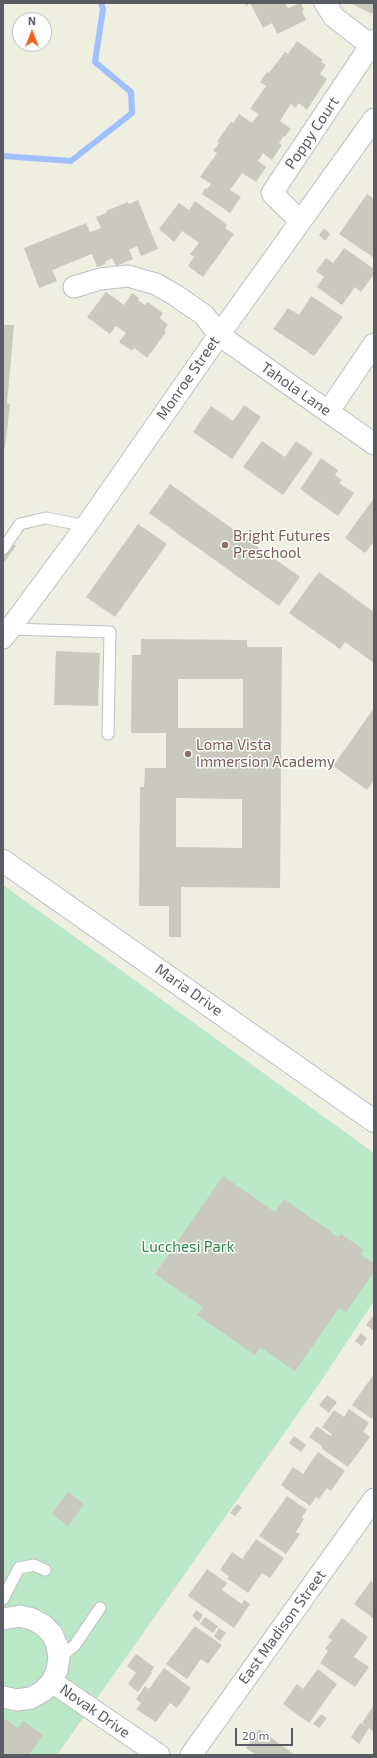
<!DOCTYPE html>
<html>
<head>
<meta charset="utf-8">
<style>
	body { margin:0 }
	#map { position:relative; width:377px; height:1758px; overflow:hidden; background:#eeeee1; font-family:"Exo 2",sans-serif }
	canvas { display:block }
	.frame { position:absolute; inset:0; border:4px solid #5a5c63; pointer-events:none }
	.north { position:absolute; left:12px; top:12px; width:40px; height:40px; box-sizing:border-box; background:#fff; border:1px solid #bdbec1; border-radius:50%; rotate:0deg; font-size:11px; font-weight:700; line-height:16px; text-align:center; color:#5a5c63 }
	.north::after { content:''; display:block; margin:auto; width:14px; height:18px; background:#f6641f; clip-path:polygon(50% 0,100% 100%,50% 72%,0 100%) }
	.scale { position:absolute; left:235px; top:1728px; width:58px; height:18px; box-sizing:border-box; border:2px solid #5a5c63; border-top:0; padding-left:5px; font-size:12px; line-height:14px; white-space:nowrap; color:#5a5c63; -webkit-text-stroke:3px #fff; paint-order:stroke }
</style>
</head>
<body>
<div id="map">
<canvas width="377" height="1758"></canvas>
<div class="frame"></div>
<div class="north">N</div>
<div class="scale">20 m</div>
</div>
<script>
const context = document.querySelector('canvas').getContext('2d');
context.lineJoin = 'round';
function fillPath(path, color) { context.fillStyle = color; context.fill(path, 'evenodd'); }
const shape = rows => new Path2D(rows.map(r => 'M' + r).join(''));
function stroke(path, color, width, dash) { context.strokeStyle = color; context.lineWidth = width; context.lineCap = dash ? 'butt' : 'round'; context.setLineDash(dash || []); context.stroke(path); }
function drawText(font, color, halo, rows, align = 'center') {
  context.font = font + ' "Exo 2",sans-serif'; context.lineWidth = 3; context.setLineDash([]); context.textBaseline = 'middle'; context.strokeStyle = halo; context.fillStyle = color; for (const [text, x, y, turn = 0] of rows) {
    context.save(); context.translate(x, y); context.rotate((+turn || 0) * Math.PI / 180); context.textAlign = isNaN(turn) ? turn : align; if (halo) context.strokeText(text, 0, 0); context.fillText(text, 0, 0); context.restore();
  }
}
fillPath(shape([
	[3,885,374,1153,374,1301,319,1384,57,1755,3,1755]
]), '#bbe8c6');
stroke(shape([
	[3,156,71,161,132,113,131,92,95,62,103,9,101,3]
]), '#a0bfff', 6);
fillPath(shape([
	[245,3,285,3,288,8,301,3,304,10,302,11,306,20,277,34,272,23,263,28,250,3,246,6],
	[350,3,374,3,374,10,372,14],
	[297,41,323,60,321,62,326,65,320,74,327,79,307,110,299,103,296,108,291,104,280,121,291,129,285,137,284,136,279,143,282,145,272,160,263,153,258,161,266,167,256,182,242,173,230,190,241,197,230,213,202,194,205,188,207,189,211,184,200,177,217,153,213,151,219,143,217,141,231,122,233,123,239,114,252,123,259,114,250,109,266,86,260,82,267,72,269,73,285,52,288,54],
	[367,194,374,199,374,258,339,234],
	[138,200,158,249,141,256,137,246,129,250,133,259,116,266,112,258,105,262,106,264,97,267,92,254,52,270,57,281,39,288,24,248,86,223,90,232,101,228,96,217,107,213,106,211,128,202,129,204],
	[195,201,218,218,227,225,225,228,234,234,203,277,188,266,194,257,190,254,199,243,182,231,174,242,159,229,179,203,189,210],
	[324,228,330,234,325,241,319,235],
	[344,248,374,269,374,274,361,292,355,287,342,305,317,287,324,277,316,271,326,258,333,263],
	[106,292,124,305,132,293,139,298,138,300,145,305,148,302,163,313,160,318,168,325,164,330,166,332,147,358,134,348,132,351,119,342,126,333,116,326,110,334,87,317],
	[311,296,343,317,314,356,273,329,288,308,299,315],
	[3,325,14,325,7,403,10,404,5,448,3,448],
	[244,405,261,417,232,459,193,432,211,406,233,421],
	[262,441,285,457,296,441,313,453,283,495,243,467],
	[321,458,338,470,335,475,342,480,339,483,354,493,338,516,300,489],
	[170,484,300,577,279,606,149,513],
	[374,498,374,542,365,553,345,538],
	[138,524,167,544,115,617,86,597],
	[3,536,16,546,3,564],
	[319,572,374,612,374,663,345,642,340,649,289,613],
	[141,639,247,640,247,647,282,647,280,888,181,887,181,937,169,937,169,906,139,906,140,787,144,787,145,768,166,768,166,733,131,733,132,655,141,655],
	[178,679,243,679,243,728,178,728],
	[176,798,242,799,242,848,176,847],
	[56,651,100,653,98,706,54,705],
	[374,708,374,780,367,790,333,766],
	[223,1176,275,1212,284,1199,338,1237,341,1234,364,1250,361,1255,374,1263,374,1272,346,1312,339,1308,295,1371,260,1347,255,1355,197,1315,203,1307,155,1274],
	[372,1317,374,1318,374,1331,366,1325],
	[361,1333,367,1338,362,1346,355,1341],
	[374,1374,374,1416,372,1419,352,1405],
	[327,1395,337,1402,329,1413,319,1405],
	[349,1409,369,1423,363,1432,370,1437,348,1467,321,1448,322,1446,309,1437,317,1426,330,1436,332,1434,322,1427,334,1410,344,1417],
	[294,1436,306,1445,301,1452,289,1443],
	[318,1452,345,1471,331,1491,327,1488,319,1499,316,1497,310,1506,281,1485,293,1467,303,1474],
	[68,1492,84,1504,68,1526,52,1514],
	[287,1496,307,1510,302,1517,304,1519,296,1532,300,1534,286,1554,259,1536],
	[237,1504,242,1508,235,1516,230,1513],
	[256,1539,284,1558,270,1578,262,1573,248,1593,228,1579,229,1576,220,1570,232,1552,242,1559],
	[207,1569,227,1583,222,1590,242,1604,244,1600,250,1604,234,1628,188,1596],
	[371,1581,374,1583,374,1619,354,1604],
	[196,1610,203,1615,199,1622,192,1616],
	[205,1617,218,1626,213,1633,200,1624],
	[342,1618,368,1637,354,1657,369,1667,355,1687,320,1663,328,1651,325,1649,332,1640,328,1637],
	[195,1626,222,1645,208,1664,201,1659,187,1679,166,1664],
	[219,1628,226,1633,220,1641,214,1636],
	[136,1654,154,1667,151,1672,152,1673,138,1692,128,1684,136,1673,127,1666],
	[164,1668,191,1688,177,1708,170,1703,156,1722,136,1709,141,1703,136,1699,145,1686,149,1689],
	[318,1669,337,1684,309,1723,283,1704,297,1684,303,1689],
	[373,1706,374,1732,369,1728,359,1744,351,1737,360,1723,367,1727,362,1723],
	[321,1714,327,1718,319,1728,313,1724],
	[5,1719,18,1728,23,1721,43,1735,29,1755,3,1755,3,1721],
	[259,1729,295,1755,256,1755,246,1748]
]), '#c9c9be');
const service = shape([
	[3,549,20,524,46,518,86,526],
	[9,629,110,632,108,734],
	[3,1599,19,1568,34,1565,45,1570],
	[59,1658,75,1645,100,1608]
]);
const minor = shape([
	[325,3,334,17,374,48],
	[300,221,272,193,374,40],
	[74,287,100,279,128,276,156,284,175,295,204,315,219,335,374,444],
	[328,412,374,344],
	[3,638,86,526,219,335,374,119],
	[3,1619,20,1616,32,1619,43,1625,52,1634,57,1645,59,1658,57,1670,52,1682,43,1691,31,1698,17,1700,3,1697],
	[52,1682,159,1755],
	[191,1755,374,1499]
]);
const tertiary = shape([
	[3,861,374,1121]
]);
stroke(service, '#bebfc6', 13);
stroke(minor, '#bebfc6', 23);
stroke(tertiary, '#bebfc6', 24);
stroke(service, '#fff', 11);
stroke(minor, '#fff', 21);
stroke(tertiary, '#fff', 22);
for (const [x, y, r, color] of [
	[225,545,4,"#8d6e63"],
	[188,754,4,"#8d6e63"]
]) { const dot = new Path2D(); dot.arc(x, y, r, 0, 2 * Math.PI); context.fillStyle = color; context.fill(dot); stroke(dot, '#fff', 1.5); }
drawText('15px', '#5a5c63', '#fff', [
	["Poppy Court",312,133,-56],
	["Monroe Street",188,378,-55],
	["Tahola Lane",296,389,35],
	["Maria Drive",189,990,35],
	["East Madison Street",282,1627,-54],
	["Novak Drive",95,1711,35]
]);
drawText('15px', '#785e54', '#fff', [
	["Bright Futures",233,536],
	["Preschool",233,553],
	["Loma Vista",196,745],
	["Immersion Academy",196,762]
], 'left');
drawText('15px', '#2e8648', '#fff', [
	["Lucchesi Park",188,1247]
]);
</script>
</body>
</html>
